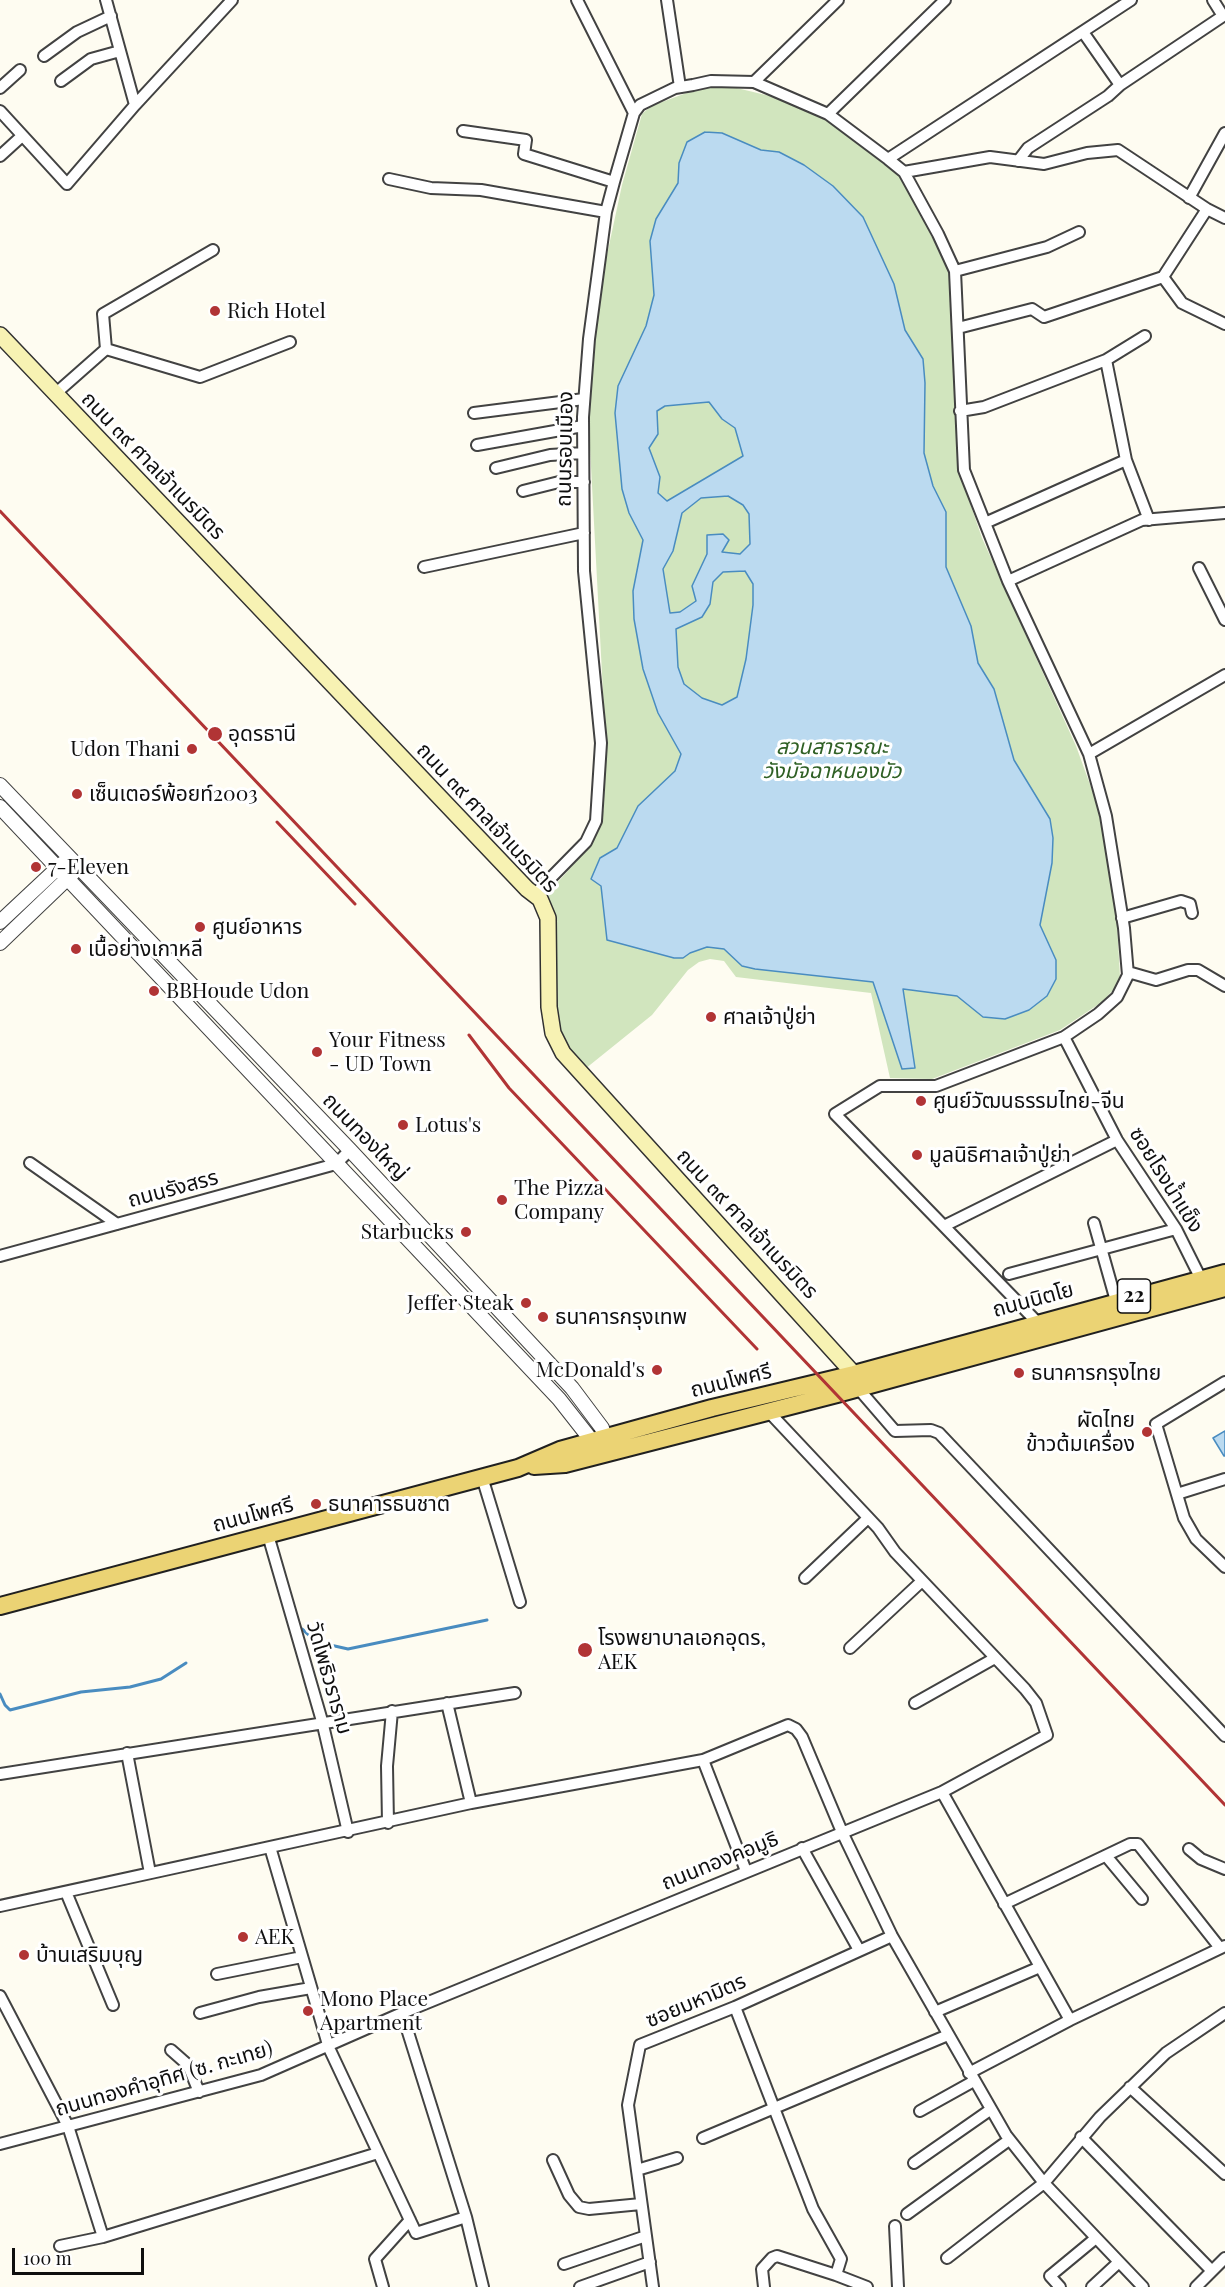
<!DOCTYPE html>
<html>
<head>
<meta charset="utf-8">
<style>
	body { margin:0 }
	#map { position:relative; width:1225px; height:2287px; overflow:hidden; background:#fefcf1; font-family:"Playfair Display",serif }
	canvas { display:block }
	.scale { position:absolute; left:12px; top:2248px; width:132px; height:27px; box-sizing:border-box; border:3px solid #0f0f0f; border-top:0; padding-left:8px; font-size:18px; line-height:21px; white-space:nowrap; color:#0f0f0f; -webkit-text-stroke:4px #fff; paint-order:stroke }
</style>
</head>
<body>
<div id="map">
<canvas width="1225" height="2287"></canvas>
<div class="scale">100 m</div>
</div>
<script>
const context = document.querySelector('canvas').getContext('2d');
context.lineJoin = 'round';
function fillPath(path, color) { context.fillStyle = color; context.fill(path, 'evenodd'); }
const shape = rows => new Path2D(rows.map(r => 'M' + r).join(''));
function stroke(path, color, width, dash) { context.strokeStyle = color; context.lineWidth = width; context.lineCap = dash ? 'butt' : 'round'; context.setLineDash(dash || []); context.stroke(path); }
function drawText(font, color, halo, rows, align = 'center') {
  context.font = font + ' "Playfair Display","Noto Sans Thai",serif'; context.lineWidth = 6; context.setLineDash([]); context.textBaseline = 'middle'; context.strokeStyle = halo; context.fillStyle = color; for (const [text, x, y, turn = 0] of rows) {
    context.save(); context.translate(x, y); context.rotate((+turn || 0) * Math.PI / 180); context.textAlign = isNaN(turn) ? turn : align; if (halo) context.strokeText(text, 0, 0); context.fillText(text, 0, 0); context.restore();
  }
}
fillPath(shape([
	[724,85,795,102,833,122,904,179,949,272,958,468,982,538,1076,746,1104,823,1116,904,1120,977,1115,988,1102,1002,1060,1030,932,1079,890,1078,871,993,736,977,724,961,710,959,699,962,688,970,652,1015,585,1069,565,1044,556,1018,548,893,592,844,604,809,605,730,588,410,602,278,622,185,642,114,651,106,692,91]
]), '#d1e5be');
const water = shape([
	[705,132,722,133,761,150,779,152,804,165,833,186,863,217,894,284,905,330,923,359,925,383,924,453,933,486,946,512,946,567,971,626,978,663,994,689,1014,760,1050,819,1053,838,1052,863,1040,925,1056,960,1056,979,1047,996,1029,1010,1005,1019,983,1017,957,996,903,989,915,1068,902,1069,873,982,755,969,742,966,724,949,707,947,690,953,683,958,674,958,607,940,601,886,591,879,600,858,617,848,638,806,675,771,681,754,658,713,643,669,634,619,633,591,643,540,629,513,622,489,615,413,618,386,646,326,654,295,650,241,656,219,678,183,679,163,687,142,705,132],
	[709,402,722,419,735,428,743,456,667,501,658,493,660,477,649,448,658,434,657,411,665,406,709,402],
	[728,496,743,505,749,514,750,544,740,554,722,552,729,540,723,534,707,535,707,554,692,586,696,601,680,612,670,613,663,569,673,551,682,513,701,498,728,496],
	[745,571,753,584,753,605,746,659,737,697,722,705,702,698,684,684,678,667,676,629,702,617,710,604,713,582,723,572,745,571],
	[1225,1431,1225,1456,1224,1456,1213,1438,1225,1431]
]);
fillPath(water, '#bbdaf0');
stroke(water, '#498cc0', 1.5);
stroke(shape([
	[302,1629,317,1642,348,1649,487,1620],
	[0,1694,5,1705,10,1710,81,1692,130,1687,161,1679,186,1663]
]), '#498cc0', 3);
const minor = shape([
	[106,0,135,105],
	[577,0,634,113],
	[667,0,680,87],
	[1083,32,1120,85,1223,16,1213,0],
	[44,56,77,32,111,16],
	[61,81,91,59,120,51],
	[754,82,838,0],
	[0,88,20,70],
	[0,111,67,184,135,105,232,0],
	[828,114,945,0],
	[463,131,526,140,524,154,614,182],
	[0,156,22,136],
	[888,159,1131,0],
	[1018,161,1028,148,1108,96,1120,85],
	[904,172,990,157,1044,164,1087,153,1118,150,1207,209,1225,218],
	[389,179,431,188,481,190,606,212],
	[1189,198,1225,133],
	[1207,209,1163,277,1182,303,1225,324],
	[955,271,1047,247,1079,232],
	[958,328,1032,309,1044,317,1163,277],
	[106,349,200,377,290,342],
	[1106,360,1126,460,1149,520],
	[55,394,106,349,103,314,213,250],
	[960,411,984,407,1106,360,1145,336],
	[474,413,584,399],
	[477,445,583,426],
	[496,468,550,455,583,453],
	[523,491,559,482,584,482],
	[985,523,1126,460],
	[424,567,584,533],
	[1199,568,1225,620],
	[1008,581,1142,520,1225,513],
	[1089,754,1225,675],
	[534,895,586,842,596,821,601,743,584,571,583,417,589,339,606,212,614,182,634,113,640,105,675,88,693,85,711,81,754,82,828,114,888,159,904,172,938,234,955,271,964,470,1008,581,1089,754,1106,816,1124,928,1128,975,1117,997,1098,1014,1064,1037,936,1086,880,1086,835,1114,1037,1322],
	[1122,918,1181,901,1190,904,1192,913],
	[1128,972,1156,980,1188,970,1198,970,1225,986],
	[1064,1037,1117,1140,1176,1229,1201,1279],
	[30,1163,117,1224],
	[1094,1223,1116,1301],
	[946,1225,1117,1140],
	[0,1256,336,1164,350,1150],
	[1009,1274,1176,1229],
	[1225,1382,1156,1424,1184,1518,1196,1539,1225,1567],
	[857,1387,895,1431,931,1430,939,1433,1225,1736],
	[482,1477,520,1602],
	[1177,1494,1225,1479],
	[268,1535,322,1721,348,1832],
	[805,1578,868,1518],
	[850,1648,922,1581],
	[447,1703,471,1803],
	[915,1703,995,1658],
	[127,1753,150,1873],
	[703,1760,746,1871],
	[0,1774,515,1693],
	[942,1792,1070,2020],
	[388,1823,387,1766,392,1711],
	[270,1847,329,2048,416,2233,466,2217],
	[802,1848,859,1950],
	[1189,1849,1201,1859,1225,1869],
	[1107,1857,1142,1899],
	[66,1892,113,2005],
	[1004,1904,1130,1844,1138,1844,1220,1948],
	[0,1906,471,1803,703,1760,788,1725,796,1729,802,1737,842,1832,892,1936,1006,2135,1044,2183,1143,2287],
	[217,1974,302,1957],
	[0,1996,68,2126,103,2237],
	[735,2007,813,2209,841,2259,836,2275,777,2256,772,2258,762,2269,764,2287],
	[935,2012,1040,1967],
	[200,2013,259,1997,311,1988],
	[402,2013,466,2217,483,2287],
	[171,2050,188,2065,199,2092],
	[969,2073,1070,2020,1225,1946],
	[1130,2087,1225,2174],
	[920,2111,974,2081],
	[1081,2137,1212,2271],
	[703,2138,948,2035],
	[0,2144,261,2075,402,2013,942,1792,1047,1735,1036,1703,1025,1689,895,1552,878,1528,768,1411],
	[553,2160,569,2195,579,2207,589,2209,641,2204],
	[914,2163,990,2110],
	[637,2170,677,2158],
	[907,2214,1009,2140],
	[895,2226,898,2287],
	[60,2246,103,2237,378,2153],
	[947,2258,1044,2183,1100,2117,1166,2053,1225,2013],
	[564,2264,646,2236],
	[836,2275,867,2287],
	[383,2287,375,2259,410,2220],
	[580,2287,650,2262],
	[653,2287,628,2105,640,2045,735,2007,892,1936],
	[1060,2287,1050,2276,1096,2238],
	[1092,2287,1119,2262],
	[1196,2287,1225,2258]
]);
const tertiary = shape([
	[0,785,350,1150,572,1388,602,1428,607,1447],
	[0,807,559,1399,592,1441,595,1450],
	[0,922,63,863],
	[0,943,73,873]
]);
const secondary = shape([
	[0,335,527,889,540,899,548,918,549,1007,553,1033,563,1053,854,1374]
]);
const primary = shape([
	[534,1466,565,1464,837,1394,1225,1288],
	[0,1606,518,1468,560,1450,712,1408,854,1374,1225,1273]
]);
stroke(minor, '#424242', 14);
stroke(tertiary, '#424242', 16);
stroke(secondary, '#313131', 18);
stroke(primary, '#202020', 20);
stroke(minor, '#fff', 10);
stroke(tertiary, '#fff', 14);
stroke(secondary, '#f7f2b3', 15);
stroke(primary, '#ebd374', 16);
stroke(shape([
	[0,511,1225,1805],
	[277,822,355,904],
	[469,1035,509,1088,757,1349]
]), '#b13435', 3);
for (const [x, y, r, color] of [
	[215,311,6,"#b13435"],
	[215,734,8,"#b13435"],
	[192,749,6,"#b13435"],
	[77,794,6,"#b13435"],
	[36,867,6,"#b13435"],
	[200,927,6,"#b13435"],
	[76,949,6,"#b13435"],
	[154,991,6,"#b13435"],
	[711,1017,6,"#b13435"],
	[317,1052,6,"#b13435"],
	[921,1101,6,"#b13435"],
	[403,1125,6,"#b13435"],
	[917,1155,6,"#b13435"],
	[502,1200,6,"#b13435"],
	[466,1232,6,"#b13435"],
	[526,1303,6,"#b13435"],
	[543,1317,6,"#b13435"],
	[657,1370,6,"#b13435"],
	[1019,1373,6,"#b13435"],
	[1147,1432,6,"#b13435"],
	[316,1504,6,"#b13435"],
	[585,1650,8,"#b13435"],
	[243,1937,6,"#b13435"],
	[24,1955,6,"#b13435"],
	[308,2011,6,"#b13435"]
]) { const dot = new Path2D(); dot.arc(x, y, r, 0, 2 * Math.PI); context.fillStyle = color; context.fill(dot); stroke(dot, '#fff', 2); }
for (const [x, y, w] of [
	[1134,1296,33]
]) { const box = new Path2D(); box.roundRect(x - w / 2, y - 17, w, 34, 4.5); context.fillStyle = '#fff'; context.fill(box); stroke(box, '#0f0f0f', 1.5); }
drawText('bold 20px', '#0f0f0f', null, [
	["22",1134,1296]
]);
drawText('21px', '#0f0f0f', '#fff', [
	["Rich Hotel",227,311],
	["อุดรธานี",228,734],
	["Udon Thani",180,749,"right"],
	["เซ็นเตอร์พ้อยท์2003",89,794],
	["7-Eleven",48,867],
	["ศูนย์อาหาร",212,927],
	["เนื้อย่างเกาหลี",88,949],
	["BBHoude Udon",166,991],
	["ศาลเจ้าปู่ย่า",723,1017],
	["Your Fitness",329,1040],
	["- UD Town",329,1064],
	["ศูนย์วัฒนธรรมไทย-จีน",933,1101],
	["Lotus's",415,1125],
	["มูลนิธิศาลเจ้าปู่ย่า",929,1155],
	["The Pizza",514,1188],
	["Company",514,1212],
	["Starbucks",454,1232,"right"],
	["Jeffer Steak",514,1303,"right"],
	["ธนาคารกรุงเทพ",555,1317],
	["McDonald's",645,1370,"right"],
	["ธนาคารกรุงไทย",1031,1373],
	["ผัดไทย",1135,1420,"right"],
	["ข้าวต้มเครื่อง",1135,1444,"right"],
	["ธนาคารธนชาต",328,1504],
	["โรงพยาบาลเอกอุดร,",598,1638],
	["AEK",598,1662],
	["AEK",255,1937],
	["บ้านเสริมบุญ",36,1955],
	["Mono Place",320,1999],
	["Apartment",320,2023]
], 'left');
drawText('21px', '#0f0f0f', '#fff', [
	["ถนนรอบเมือง",565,449,-89],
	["ถนน ๓๙ ศาลเจ้าเนรมิตร",153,466,46],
	["ถนน ๓๙ ศาลเจ้าเนรมิตร",487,818,47],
	["ถนนทองใหญ่",365,1137,46],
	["ซอยโรงน้ำแข็ง",1166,1180,58],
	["ถนนรังสรร",173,1189,-15],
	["ถนน ๓๙ ศาลเจ้าเนรมิตร",747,1224,47],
	["ถนนนิตโย",1033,1300,-15],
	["ถนนโพศรี",731,1381,-14],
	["ถนนโพศรี",253,1515,-15],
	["วัดโพธิวราราม",329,1678,74],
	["ถนนทองคอมูธิ",720,1861,-22],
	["ซอยมหามิตร",696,2001,-23],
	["ถนนทองคำอุทิศ (ซ. กะเทย)",164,2079,-16]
]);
drawText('italic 21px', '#2f6025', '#fff', [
	["สวนสาธารณะ",832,747],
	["วังมัจฉาหนองบัว",832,771]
]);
</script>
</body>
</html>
